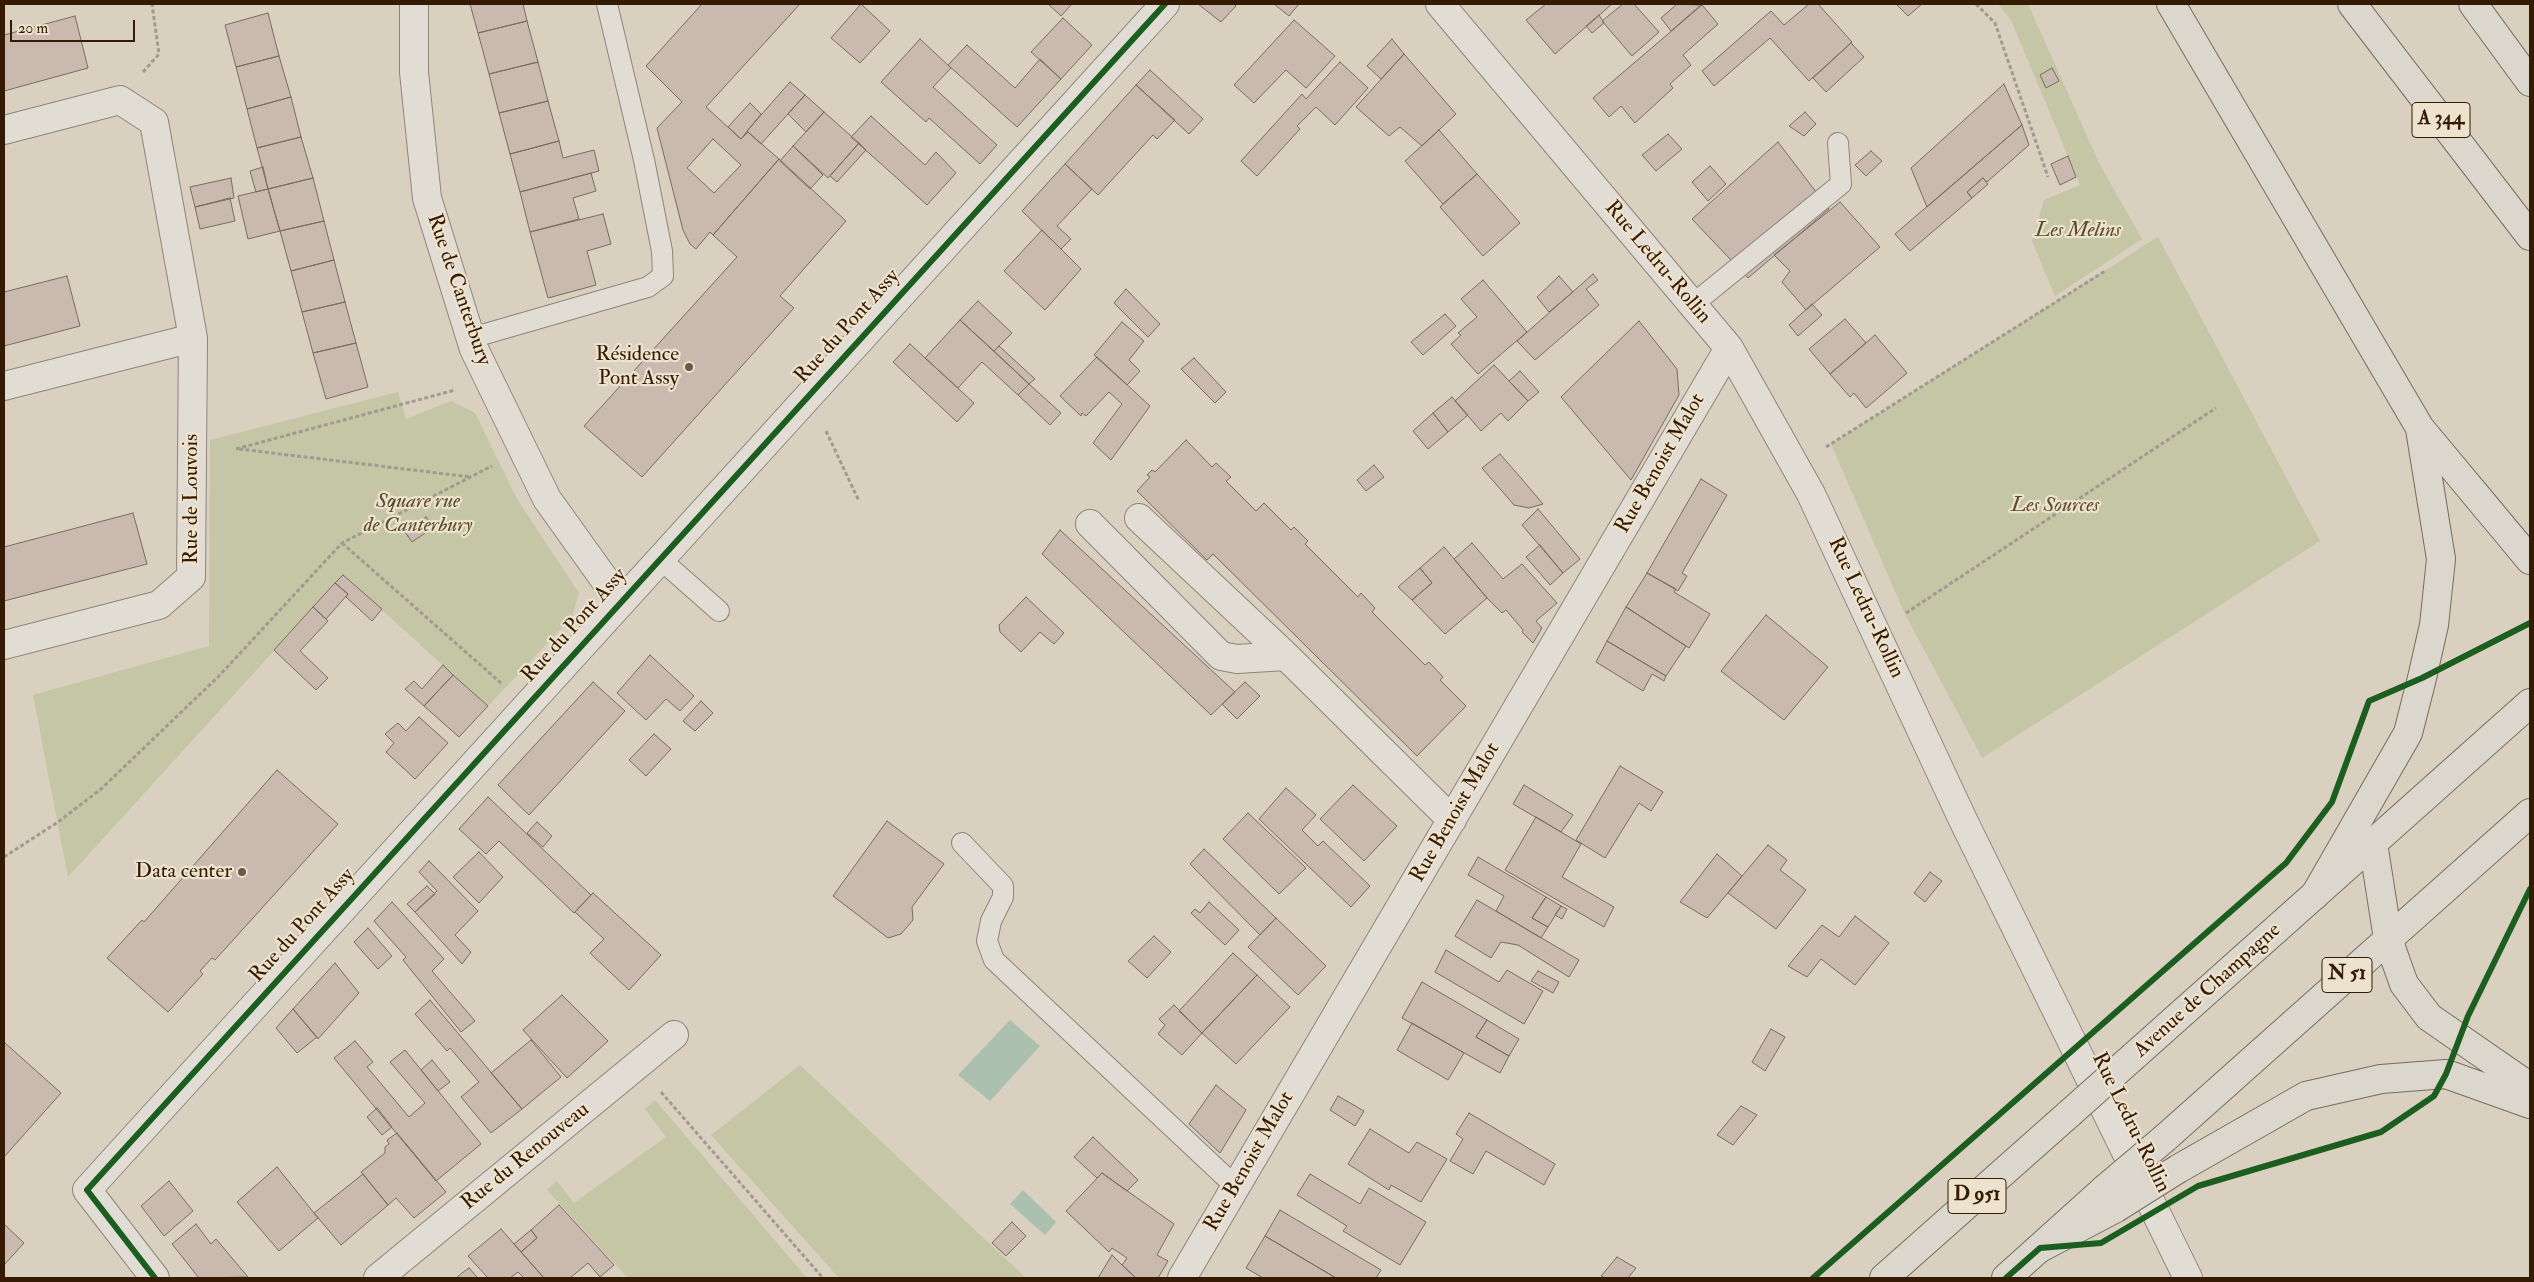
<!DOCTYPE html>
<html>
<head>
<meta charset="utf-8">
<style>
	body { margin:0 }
	#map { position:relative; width:2534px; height:1282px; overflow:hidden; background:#d9d0bf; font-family:"IM FELL Double Pica",serif }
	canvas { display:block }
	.frame { position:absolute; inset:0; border:5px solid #351b03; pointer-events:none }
	.scale { position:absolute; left:10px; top:20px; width:125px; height:22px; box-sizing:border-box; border:2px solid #351b03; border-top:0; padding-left:6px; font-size:15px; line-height:18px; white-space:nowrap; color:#351b03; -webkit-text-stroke:4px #ede2ce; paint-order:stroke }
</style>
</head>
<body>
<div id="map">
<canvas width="2534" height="1282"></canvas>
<div class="frame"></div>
<div class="scale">20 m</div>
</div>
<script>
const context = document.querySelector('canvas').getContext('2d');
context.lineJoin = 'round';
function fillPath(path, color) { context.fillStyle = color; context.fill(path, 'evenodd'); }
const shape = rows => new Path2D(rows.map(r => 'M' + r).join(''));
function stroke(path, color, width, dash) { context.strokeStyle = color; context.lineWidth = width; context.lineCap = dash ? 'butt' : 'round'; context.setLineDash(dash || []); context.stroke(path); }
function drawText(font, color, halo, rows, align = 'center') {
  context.font = font + ' "IM FELL Double Pica",serif'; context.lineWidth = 4.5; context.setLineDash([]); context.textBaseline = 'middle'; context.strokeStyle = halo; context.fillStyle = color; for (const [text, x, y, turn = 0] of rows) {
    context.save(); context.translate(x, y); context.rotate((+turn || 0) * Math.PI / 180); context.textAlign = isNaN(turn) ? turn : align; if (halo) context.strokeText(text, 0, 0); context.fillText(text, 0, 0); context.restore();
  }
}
fillPath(shape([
	[1998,4,2028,4,2100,165,2142,239,2055,296,2032,241,2044,200,2080,185,2011,20],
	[2158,237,2320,541,1982,758,1905,614,1831,444],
	[398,392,406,419,451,401,475,413,517,499,579,593,572,617,488,706,343,575,68,877,33,695,209,646,210,440],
	[800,1065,1026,1278,839,1278,711,1135],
	[655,1100,807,1278,628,1278,547,1190,557,1181,574,1203,666,1137,645,1109]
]), '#c4c6a5');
fillPath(shape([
	[1010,1020,1040,1046,990,1101,958,1075],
	[1023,1190,1056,1222,1045,1235,1010,1204]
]), '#abc0ae');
const building = shape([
	[470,4,523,4,527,21,478,33,470,4],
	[702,4,800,4,706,107,741,139,748,132,779,159,713,235,710,232,696,249,690,244,683,230,657,128,682,102,646,66,702,4],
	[713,139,741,165,714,193,687,168,713,139],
	[861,4,890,31,860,63,831,38,861,4],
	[1048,4,1072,4,1061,16,1048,4],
	[1198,4,1234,4,1236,6,1221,22,1198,4],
	[1274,4,1299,4,1289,16,1274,4],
	[1546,4,1612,4,1555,54,1526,20,1546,4],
	[1623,4,1634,4,1659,32,1632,56,1602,21,1623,4],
	[1677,4,1701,5,1671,31,1661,18,1677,4],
	[1809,4,1818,4,1852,42,1809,81,1770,38,1714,86,1702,71,1771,11,1784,25,1809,4],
	[1896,4,1922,4,1908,16,1896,4],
	[1702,5,1718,24,1683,55,1691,65,1670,84,1673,88,1635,123,1621,106,1609,117,1593,98,1702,5],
	[268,13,279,56,236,67,225,25,268,13],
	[1599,15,1604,23,1592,33,1586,26,1599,15],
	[75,16,88,68,4,91,4,35,75,16],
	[1063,18,1092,45,1061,79,1031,52,1063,18],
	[1294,20,1335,56,1306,88,1286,70,1254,103,1234,85,1294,20],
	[527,21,538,62,489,74,478,33,527,21],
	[920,39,951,68,933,87,997,145,980,164,929,118,926,122,881,82,920,39],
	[1392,39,1404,54,1381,79,1367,66,1392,39],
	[1851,43,1864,57,1826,92,1813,78,1851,43],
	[967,45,1015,88,1040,59,1061,79,1017,127,948,65,967,45],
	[1404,54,1456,114,1422,146,1400,127,1389,136,1356,107,1404,54],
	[279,56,291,97,247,109,236,67,279,56],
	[538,62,548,101,499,113,489,74,538,62],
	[1340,62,1368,88,1335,125,1316,107,1297,126,1300,129,1257,176,1241,161,1302,94,1306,99,1340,62],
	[2052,68,2059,81,2046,88,2040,75,2052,68],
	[1150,70,1203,119,1189,134,1136,85,1150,70],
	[790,82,805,95,761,144,747,131,790,82],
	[2004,84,2022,125,1927,207,1911,168,2004,84],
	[1136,85,1175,120,1157,139,1153,135,1098,195,1065,164,1136,85],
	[805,95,824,112,806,132,788,114,805,95],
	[291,97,301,137,257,148,247,109,291,97],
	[548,101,559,141,510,154,499,113,548,101],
	[750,103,761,114,741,139,728,127,750,103],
	[824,112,859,143,828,178,793,146,824,112],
	[1805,112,1816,124,1804,136,1789,126,1805,112],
	[871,116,925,165,936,152,956,173,927,205,851,137,871,116],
	[2022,125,2029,145,1987,182,1983,178,1967,192,1972,198,1910,251,1895,234,2022,125],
	[1439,130,1477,174,1443,204,1405,161,1439,130],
	[1668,134,1682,149,1656,171,1642,155,1668,134],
	[301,137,313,178,268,189,257,148,301,137],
	[559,141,563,158,594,150,599,171,520,192,510,154,559,141],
	[1778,142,1829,209,1748,278,1692,219,1778,142],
	[859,143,866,150,837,182,830,176,859,143],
	[793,146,823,175,810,189,780,161,793,146],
	[1871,151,1882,161,1866,176,1855,165,1871,151],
	[2068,156,2076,177,2060,185,2051,164,2068,156],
	[779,159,846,221,780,296,794,308,642,477,584,426,737,257,713,235,779,159],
	[1065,164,1092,189,1057,226,1071,239,1061,249,1022,211,1065,164],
	[1710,166,1726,184,1708,201,1692,182,1710,166],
	[263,167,268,189,256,192,250,171,263,167],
	[591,173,596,191,573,198,579,219,530,232,520,192,591,173],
	[1477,174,1520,223,1483,256,1440,207,1477,174],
	[231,178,234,198,195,207,190,187,231,178],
	[313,178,324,221,280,231,268,189,313,178],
	[1983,178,1988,184,1972,198,1967,192,1983,178],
	[268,189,280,231,248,239,238,196,268,189],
	[230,198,235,221,200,229,195,207,230,198],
	[1840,202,1880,247,1806,310,1782,282,1790,271,1774,255,1840,202],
	[603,214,611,244,587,251,596,285,548,298,530,232,603,214],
	[324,221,334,260,291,271,280,231,324,221],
	[1042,230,1081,269,1045,310,1004,271,1042,230],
	[334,260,345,302,302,312,291,271,334,260],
	[1593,274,1598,280,1586,289,1599,305,1535,360,1517,341,1593,274],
	[67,276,80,326,4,346,4,292,67,276],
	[1559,276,1573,292,1549,312,1537,297,1559,276],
	[1483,280,1527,332,1478,374,1451,344,1461,335,1458,333,1477,317,1461,299,1483,280],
	[1126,289,1160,324,1148,337,1114,303,1126,289],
	[978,301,1012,333,994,351,960,320,978,301],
	[345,302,356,343,313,353,302,312,345,302],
	[1812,304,1822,315,1798,336,1789,325,1812,304],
	[1445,314,1456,326,1423,355,1411,342,1445,314],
	[1845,319,1866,343,1830,374,1809,349,1845,319],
	[960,320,1029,384,1018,395,982,362,958,388,925,358,960,320],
	[1639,321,1677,369,1679,395,1631,480,1561,397,1639,321],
	[1122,322,1144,341,1129,360,1140,371,1127,385,1094,355,1122,322],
	[1875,335,1907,373,1866,408,1854,393,1850,397,1830,374,1875,335],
	[356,343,368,387,326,399,313,353,356,343],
	[910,344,974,403,957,422,893,362,910,344],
	[999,346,1035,379,1029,384,994,351,999,346],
	[1097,357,1150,406,1111,460,1093,443,1122,404,1109,392,1086,416,1082,413,1081,416,1060,396,1097,357],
	[1194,358,1226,392,1215,403,1181,369,1194,358],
	[1494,365,1528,401,1508,421,1501,413,1481,431,1455,401,1494,365],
	[1520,371,1539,392,1528,401,1509,381,1520,371],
	[1029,384,1061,413,1050,425,1018,395,1029,384],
	[1452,397,1468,415,1448,432,1433,413,1452,397],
	[1433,413,1448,432,1428,449,1413,431,1433,413],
	[1186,440,1212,467,1216,463,1231,477,1226,481,1256,511,1264,503,1291,530,1294,527,1308,541,1305,544,1358,597,1361,593,1375,608,1372,612,1425,665,1429,662,1443,677,1440,680,1466,706,1417,756,1213,554,1207,560,1137,491,1150,477,1147,475,1152,470,1155,472,1186,440],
	[1500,454,1521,478,1543,504,1529,508,1514,505,1482,468,1500,454],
	[1374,465,1384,477,1366,491,1357,480,1374,465],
	[1701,479,1727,495,1682,573,1687,576,1678,591,1647,573,1701,479],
	[1538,509,1580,559,1563,573,1522,525,1538,509],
	[133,513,147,564,4,601,4,547,133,513],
	[426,517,434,527,412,542,405,532,426,517],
	[1060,530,1235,692,1211,715,1042,554,1060,530],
	[1472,543,1503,579,1522,564,1557,603,1536,621,1542,628,1533,643,1522,632,1523,630,1506,610,1502,613,1487,598,1454,559,1472,543],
	[1540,545,1563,573,1550,585,1526,557,1540,545],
	[1444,547,1487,598,1445,634,1412,600,1432,583,1420,568,1444,547],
	[1420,568,1432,583,1412,600,1398,587,1420,568],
	[1647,573,1676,589,1674,592,1710,614,1689,648,1626,607,1647,573],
	[343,575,382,609,372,621,346,597,348,594,335,583,343,575],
	[335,583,348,594,326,619,313,607,335,583],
	[1026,597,1064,633,1054,644,1040,632,1021,652,1000,632,999,625,1026,597],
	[313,607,328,621,300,651,328,678,316,690,274,650,313,607],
	[1626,607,1686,646,1666,676,1607,641,1626,607],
	[1766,615,1828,667,1784,720,1721,671,1766,615],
	[1607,641,1666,676,1664,681,1652,674,1643,691,1596,662,1607,641],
	[650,655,694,696,680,711,666,699,646,720,617,693,650,655],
	[443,665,453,675,424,706,405,689,414,681,422,689,443,665],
	[453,675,488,706,459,737,424,706,453,675],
	[593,682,625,711,529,815,498,785,593,682],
	[1245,682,1260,696,1237,719,1222,704,1245,682],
	[701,701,713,713,695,731,683,721,701,701],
	[419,717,448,743,415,779,386,752,394,743,385,734,398,723,406,731,419,717],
	[654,734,671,749,646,776,629,760,654,734],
	[1620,766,1663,792,1651,811,1639,803,1605,858,1576,840,1620,766],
	[277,770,338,824,215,960,212,958,200,971,203,974,168,1012,107,958,142,920,144,922,277,770],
	[1353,785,1397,826,1364,861,1320,819,1353,785],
	[1524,785,1573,815,1561,832,1513,804,1524,785],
	[1286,788,1316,815,1302,830,1318,846,1323,841,1370,886,1351,907,1259,819,1286,788],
	[488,797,591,895,574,913,499,841,486,854,459,829,488,797],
	[1248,813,1306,868,1279,894,1223,839,1248,813],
	[1536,817,1581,844,1562,877,1614,907,1604,927,1505,870,1536,817],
	[887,821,944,864,912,907,913,920,901,934,888,938,833,896,887,821],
	[537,822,552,836,543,847,527,833,537,822],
	[1768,845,1787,860,1780,870,1806,890,1776,929,1728,893,1768,845],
	[1204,849,1276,918,1260,935,1190,864,1204,849],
	[479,852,503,877,479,903,453,877,479,852],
	[1717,854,1742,876,1707,918,1680,902,1717,854],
	[1478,857,1546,897,1532,918,1548,927,1541,938,1496,911,1504,896,1468,875,1478,857],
	[429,861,478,911,455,935,471,952,462,964,415,912,437,891,419,872,429,861],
	[1930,872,1942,881,1925,902,1914,893,1930,872],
	[427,886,435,894,415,912,407,904,427,886],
	[593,893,661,955,629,990,590,953,604,939,575,912,593,893],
	[1546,897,1561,906,1548,927,1532,918,1546,897],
	[1477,900,1579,960,1569,977,1518,945,1501,942,1491,958,1455,936,1477,900],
	[392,902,444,959,432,971,475,1021,461,1032,403,960,406,957,374,921,392,902],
	[1209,902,1239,930,1225,945,1191,913,1195,909,1200,913,1209,902],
	[1561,906,1567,909,1562,919,1555,915,1561,906],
	[1855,916,1889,943,1855,985,1821,959,1807,977,1788,966,1822,925,1839,937,1855,916],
	[1276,918,1326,966,1298,995,1248,947,1276,918],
	[368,928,392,956,378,969,354,942,368,928],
	[1154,936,1171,952,1147,978,1128,961,1154,936],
	[1446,950,1499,982,1507,970,1543,991,1524,1024,1435,972,1446,950],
	[1233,953,1257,975,1202,1033,1179,1011,1233,953],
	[335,963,359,993,318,1039,293,1009,335,963],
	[1538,971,1559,982,1553,993,1531,981,1538,971],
	[1257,975,1290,1007,1236,1064,1202,1033,1257,975],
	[1422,982,1487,1020,1476,1037,1509,1056,1500,1073,1402,1018,1422,982],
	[562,995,608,1041,567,1078,523,1030,562,995],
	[430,1000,522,1109,491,1133,461,1097,479,1082,450,1048,447,1051,415,1014,430,1000],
	[1174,1005,1202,1033,1182,1055,1158,1034,1165,1025,1159,1019,1174,1005],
	[293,1009,317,1037,297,1053,276,1028,293,1009],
	[1487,1020,1519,1039,1509,1056,1476,1037,1487,1020],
	[1412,1023,1464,1053,1448,1080,1397,1050,1412,1023],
	[1771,1029,1785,1037,1765,1071,1752,1062,1771,1029],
	[531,1040,561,1077,522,1109,491,1073,531,1040],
	[355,1041,373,1062,367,1067,409,1117,425,1103,390,1062,405,1050,481,1144,436,1181,334,1058,355,1041],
	[5,1043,61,1093,4,1157,4,1044,5,1043],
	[432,1060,450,1082,438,1091,421,1070,432,1060],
	[1216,1085,1246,1110,1220,1153,1189,1124,1216,1085],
	[1338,1096,1364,1111,1355,1126,1330,1110,1338,1096],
	[1741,1106,1757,1115,1733,1145,1717,1135,1741,1106],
	[377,1108,392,1127,382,1135,367,1117,377,1108],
	[1469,1113,1555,1164,1544,1185,1486,1151,1473,1174,1450,1161,1463,1139,1456,1134,1469,1113],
	[1370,1129,1409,1153,1417,1142,1447,1159,1421,1202,1391,1185,1389,1190,1348,1164,1370,1129],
	[397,1133,446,1192,414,1218,396,1198,388,1205,361,1172,385,1153,385,1147,389,1144,387,1140,397,1133],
	[1093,1137,1138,1180,1127,1191,1102,1173,1097,1178,1074,1157,1093,1137],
	[277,1167,318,1218,279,1251,237,1202,277,1167],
	[1102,1173,1174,1224,1157,1255,1168,1261,1158,1278,1136,1278,1122,1265,1127,1258,1112,1248,1109,1252,1066,1211,1102,1173],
	[363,1174,388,1205,341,1245,314,1213,363,1174],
	[1310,1174,1360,1204,1369,1188,1426,1222,1400,1265,1343,1231,1347,1226,1297,1195,1310,1174],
	[169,1181,193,1211,164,1236,141,1206,169,1181],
	[559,1205,614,1265,600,1277,588,1263,570,1278,544,1278,521,1252,537,1238,531,1230,559,1205],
	[1280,1210,1381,1270,1376,1278,1336,1278,1265,1236,1280,1210],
	[1012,1222,1026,1236,1006,1256,992,1243,1012,1222],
	[4,1224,24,1243,4,1265,4,1224],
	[196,1224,211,1244,216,1239,248,1277,199,1278,172,1244,196,1224],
	[501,1229,514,1244,544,1278,524,1278,518,1272,510,1278,488,1278,468,1256,501,1229],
	[531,1230,537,1238,521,1252,514,1244,531,1230],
	[1265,1236,1336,1278,1263,1278,1246,1268,1265,1236],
	[1112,1255,1122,1265,1136,1278,1098,1278,1112,1255],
	[1617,1257,1636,1268,1628,1278,1605,1278,1601,1276,1617,1257],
	[469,1268,478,1278,456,1278,462,1273,469,1268]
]);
fillPath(building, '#cab9ae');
stroke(building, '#766d60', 1);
const lane = shape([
	[1692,305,1841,184,1838,143],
	[471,338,648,287,663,276,662,251,644,160,607,4],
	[659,558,719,611],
	[962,843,1003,886,1003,897,991,921,987,941,994,960,1236,1187]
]);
const street = shape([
	[414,4,414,72,427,198,474,349,547,499,620,601],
	[1440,4,1729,348,1811,494,1963,820,2188,1278],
	[4,130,120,100,154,122,193,338,191,577,159,605,4,645],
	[4,386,193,338],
	[1139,518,1286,656],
	[1090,524,1221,656,1237,659,1286,656,1452,820],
	[155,1278,87,1190,1165,4],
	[378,1278,674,1035],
	[1182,1278,1729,348]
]);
const primary = shape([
	[2373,843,2388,939],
	[2134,1056,2530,703],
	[2165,1138,2530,813],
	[1884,1278,2070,1113],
	[2006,1278,2106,1188]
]);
const highway = shape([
	[2171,4,2420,428,2530,560],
	[2352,4,2530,236],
	[2473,4,2530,82],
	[2315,895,2408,733,2422,678,2434,625,2441,559,2420,429],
	[2388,939,2404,984,2429,1017,2530,1087],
	[2178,1169,2306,1096,2381,1079,2446,1074,2530,1104],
	[2040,1248,2116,1208]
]);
stroke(lane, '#8e8579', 22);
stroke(street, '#8e8579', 30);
stroke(primary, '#766d60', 30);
stroke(highway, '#766d60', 30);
stroke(shape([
	[1976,4,1995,23,2048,177],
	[143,72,159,54,152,4],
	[826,431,859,501],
	[1826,447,2105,271],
	[236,449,455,390],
	[239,449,471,477],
	[342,543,501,683],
	[1906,613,2216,408],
	[4,857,58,822,101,789,219,676,342,543,492,466],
	[661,1092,823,1278]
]), '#a19a91', 3, [4, 2.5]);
stroke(lane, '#e2ddd4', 20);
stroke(street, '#e2ddd4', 28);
stroke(primary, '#dcd7cd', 28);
stroke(highway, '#dcd7cd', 28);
const primaryBridge = shape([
	[2070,1113,2134,1056],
	[2106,1188,2165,1138]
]);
const highwayBridge = shape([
	[2116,1208,2178,1169]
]);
stroke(primaryBridge, '#766d60', 30, []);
stroke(highwayBridge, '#766d60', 30, []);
stroke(primaryBridge, '#dcd7cd', 28);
stroke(highwayBridge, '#dcd7cd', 28);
stroke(shape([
	[155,1278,87,1190,1165,4],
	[1813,1278,2286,863,2332,802,2369,701,2422,678,2530,623],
	[2006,1278,2040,1248,2101,1243,2198,1186,2381,1132,2434,1096,2446,1074,2468,1016,2530,889]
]), '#1b5e20', 6);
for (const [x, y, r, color] of [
	[689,367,5,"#6e5a45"],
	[242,872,5,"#6e5a45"]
]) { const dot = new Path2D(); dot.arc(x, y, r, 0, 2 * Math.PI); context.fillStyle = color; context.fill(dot); stroke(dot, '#ede2ce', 2); }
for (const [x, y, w] of [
	[2441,120,58],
	[2347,975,50],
	[1977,1196,58]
]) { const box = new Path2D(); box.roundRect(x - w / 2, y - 17.5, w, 35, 4); context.fillStyle = '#ede2ce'; context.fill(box); stroke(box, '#351b03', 1); }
drawText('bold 20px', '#351b03', null, [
	["A 344",2441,120],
	["N 51",2347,975],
	["D 951",1977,1196]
]);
drawText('italic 21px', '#5a4c2d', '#ede2ce', [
	["Les Melins",2078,231],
	["Square rue",418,502],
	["de Canterbury",418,526],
	["Les Sources",2055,506]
]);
drawText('21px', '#351b03', '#ede2ce', [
	["Rue Ledru-Rollin",1657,263,50],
	["Rue de Canterbury",458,290,71],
	["Rue du Pont Assy",848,327,-48],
	["Rue Benoist Malot",1661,464,-60],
	["Rue de Louvois",192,499,-90],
	["Rue Ledru-Rollin",1865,608,65],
	["Rue du Pont Assy",575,626,-48],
	["Rue Benoist Malot",1456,813,-60],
	["Rue du Pont Assy",303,926,-48],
	["Avenue de Champagne",2208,991,-42],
	["Rue Ledru-Rollin",2130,1123,64],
	["Rue du Renouveau",526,1157,-39],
	["Rue Benoist Malot",1250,1162,-60]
]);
drawText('21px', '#351b03', '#ede2ce', [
	["Résidence",679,355],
	["Pont Assy",679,379],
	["Data center",232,872]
], 'right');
</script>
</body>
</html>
